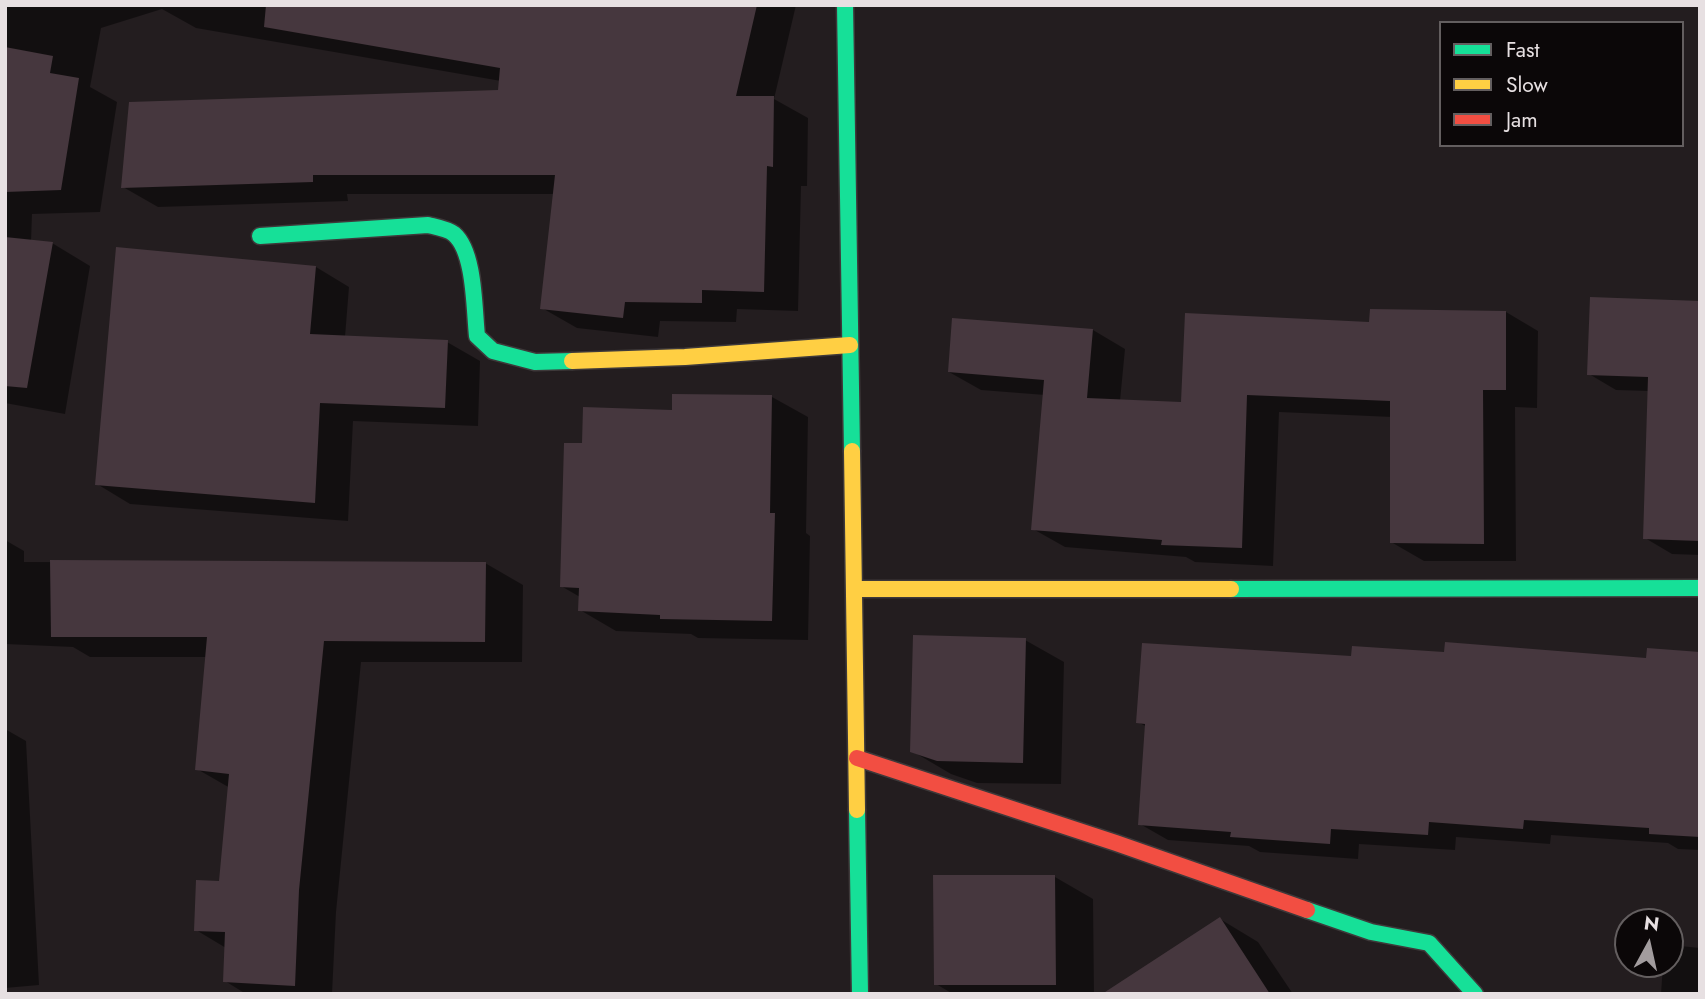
<!DOCTYPE html>
<html>
<head>
<meta charset="utf-8">
<style>
  body { margin:0 }
  #map { position:relative; width:1705px; height:999px; overflow:hidden; background:#231d1f; font-family:Jost,sans-serif }
  canvas { display:block }
  .frame { position:absolute; inset:0; border:7px solid #e7e0e2; pointer-events:none }
  .legend { position:absolute; left:1439px; top:21px; width:245px; height:126px; box-sizing:border-box; background:#0b0708; border:2px solid #635e5f; margin:0; padding:9px 12px; list-style:none; font-size:21px; color:#e7e0e2 }
  .legend li { display:flex; align-items:center; gap:14px; height:35px }
  .legend b { width:35px; border:2px solid #635e5f }
  .north { position:absolute; left:1614px; top:908px; width:70px; height:70px; box-sizing:border-box; background:#0b0708; border:2px solid #635e5f; border-radius:50%; rotate:8deg; font-size:19px; font-weight:700; line-height:28px; text-align:center; color:#e7e0e2 }
  .north::after { content:''; display:block; margin:auto; width:24px; height:32px; background:#a29c9e; clip-path:polygon(50% 0,100% 100%,50% 72%,0 100%) }
</style>
</head>
<body>
<div id="map">
<canvas width="1705" height="999"></canvas>
<div class="frame"></div>
<ul class="legend">
<li><b style="height:9px;background:#16e098"></b>Fast</li>
<li><b style="height:9px;background:#ffcf43"></b>Slow</li>
<li><b style="height:9px;background:#f24e42"></b>Jam</li>
</ul>
<div class="north">N</div>
</div>
<script>
const ctx = document.querySelector('canvas').getContext('2d');
ctx.lineJoin = 'round';
function fillPath(path, color) { ctx.fillStyle = color; ctx.fill(path, 'evenodd'); }
function strokePath(path, color, width, dash) { ctx.strokeStyle = color; ctx.lineWidth = width; ctx.lineCap = dash ? 'butt' : 'round'; ctx.setLineDash(dash || []); ctx.stroke(path); }
const shadow = new Path2D(`
  M 5,5 L 796,5 L 774,99 L 808,118 L 807,186 L 801,186 L 798,311 L 737,309 L 736,322 L 660,321 L 658,337 L 577,328 L 542,308 L 554,194 L 347,194 L 348,201 L 158,207 L 123,187 L 500,92 L 501,81 L 196,28 L 162,9 L 101,28 L 90,87 L 117,102 L 100,212 L 32,214 L 31,242 L 52,243 L 90,266 L 65,414 L 5,403 Z
  M 316,267 L 349,287 L 345,337 L 447,342 L 480,361 L 478,426 L 353,421 L 348,521 L 130,504 L 97,484 Z
  M 1700,303 L 1700,555 L 1672,554 L 1645,538 L 1649,391 L 1616,390 L 1589,374 Z
  M 1506,312 L 1538,331 L 1537,408 L 1515,407 L 1516,561 L 1424,561 L 1391,542 L 1392,417 L 1279,412 L 1273,566 L 1195,562 L 1186,557 L 1065,547 L 1033,529 L 1045,395 L 981,390 L 949,372 L 1093,330 L 1125,349 L 1120,401 L 1182,403 L 1371,324 Z
  M 772,397 L 808,417 L 806,533 L 810,536 L 808,640 L 698,638 L 691,634 L 616,631 L 580,610 L 580,597 L 561,586 L 584,445 L 674,412 Z
  M 5,540 L 24,551 L 24,562 L 485,563 L 523,585 L 522,662 L 361,662 L 336,912 L 332,994 L 246,994 L 225,981 L 226,948 L 196,930 L 220,883 L 230,788 L 197,769 L 207,657 L 90,657 L 73,647 L 5,644 Z
  M 1025,640 L 1064,662 L 1061,784 L 977,783 L 951,774 L 912,751 Z
  M 1700,653 L 1700,850 L 1678,849 L 1668,843 L 1551,835 L 1550,844 L 1456,837 L 1455,850 L 1359,844 L 1358,859 L 1260,852 L 1249,846 L 1168,840 L 1140,824 L 1147,727 L 1138,722 L 1352,658 L 1446,654 L 1648,660 Z
  M 5,729 L 26,741 L 39,985 L 5,988 Z
  M 1055,877 L 1093,899 L 1094,994 L 953,994 L 936,984 Z
  M 1220,919 L 1258,942 L 1293,994 L 1145,994 Z
  M 1670,945 L 1700,948 L 1700,994 L 1661,994 L 1663,964 L 1670,964 Z`);
const building = new Path2D(`
  M 266,5 L 757,5 L 736,96 L 774,96 L 773,167 L 767,166 L 764,292 L 702,290 L 702,303 L 625,302 L 623,318 L 540,309 L 555,175 L 313,175 L 313,182 L 121,188 L 129,102 L 498,90 L 500,68 L 264,27 Z
  M 5,47 L 53,56 L 50,73 L 79,78 L 61,190 L 5,192 Z
  M 5,237 L 53,242 L 27,388 L 5,386 Z
  M 116,247 L 316,266 L 310,334 L 448,340 L 445,408 L 320,403 L 315,503 L 95,485 Z
  M 1590,297 L 1700,301 L 1700,541 L 1643,539 L 1648,377 L 1587,375 Z
  M 1370,309 L 1506,311 L 1506,390 L 1483,390 L 1484,544 L 1390,543 L 1390,401 L 1247,395 L 1242,548 L 1161,545 L 1162,540 L 1031,530 L 1044,380 L 948,372 L 952,318 L 1093,329 L 1087,398 L 1181,402 L 1185,313 L 1369,322 Z
  M 672,394 L 772,395 L 770,513 L 775,513 L 772,621 L 660,619 L 660,615 L 578,611 L 579,588 L 560,587 L 564,443 L 582,443 L 583,407 L 672,410 Z
  M 50,560 L 486,562 L 485,642 L 324,641 L 299,890 L 295,986 L 223,982 L 225,932 L 194,931 L 196,880 L 219,881 L 229,774 L 195,770 L 207,637 L 51,637 Z
  M 913,635 L 1026,638 L 1023,763 L 937,761 L 910,752 Z
  M 1445,642 L 1646,658 L 1647,648 L 1700,652 L 1700,837 L 1649,834 L 1649,828 L 1524,820 L 1523,829 L 1429,822 L 1428,835 L 1331,829 L 1330,844 L 1230,837 L 1231,832 L 1138,825 L 1145,724 L 1136,723 L 1142,643 L 1351,656 L 1352,646 L 1444,652 Z
  M 933,875 L 1055,875 L 1056,985 L 934,985 Z
  M 1220,917 L 1270,994 L 1102,994 Z`);
const fast = new Path2D(`
  M 845,5 L 852,451
  M 260,236 L 428,225 C 436,227 448,229 454,234 C 475,252 474,309 477,336 L 493,351 L 535,362 L 572,361
  M 1231,589 L 1700,588
  M 857,810 L 860,994
  M 1307,910 L 1371,932 L 1429,943 L 1475,994`);
const slow = new Path2D(`
  M 572,361 L 685,357 L 850,345
  M 852,451 L 857,810
  M 854,589 L 1231,589`);
const jam = new Path2D(`
  M 857,758 L 1116,843 L 1307,910`);
fillPath(shadow, '#0007');
fillPath(building, '#46373e');
strokePath(fast, '#3e393a', 19);
strokePath(slow, '#3e393a', 19);
strokePath(jam, '#3e393a', 19);
strokePath(fast, '#16e098', 16);
strokePath(slow, '#ffcf43', 16);
strokePath(jam, '#f24e42', 16);
</script>
</body>
</html>
